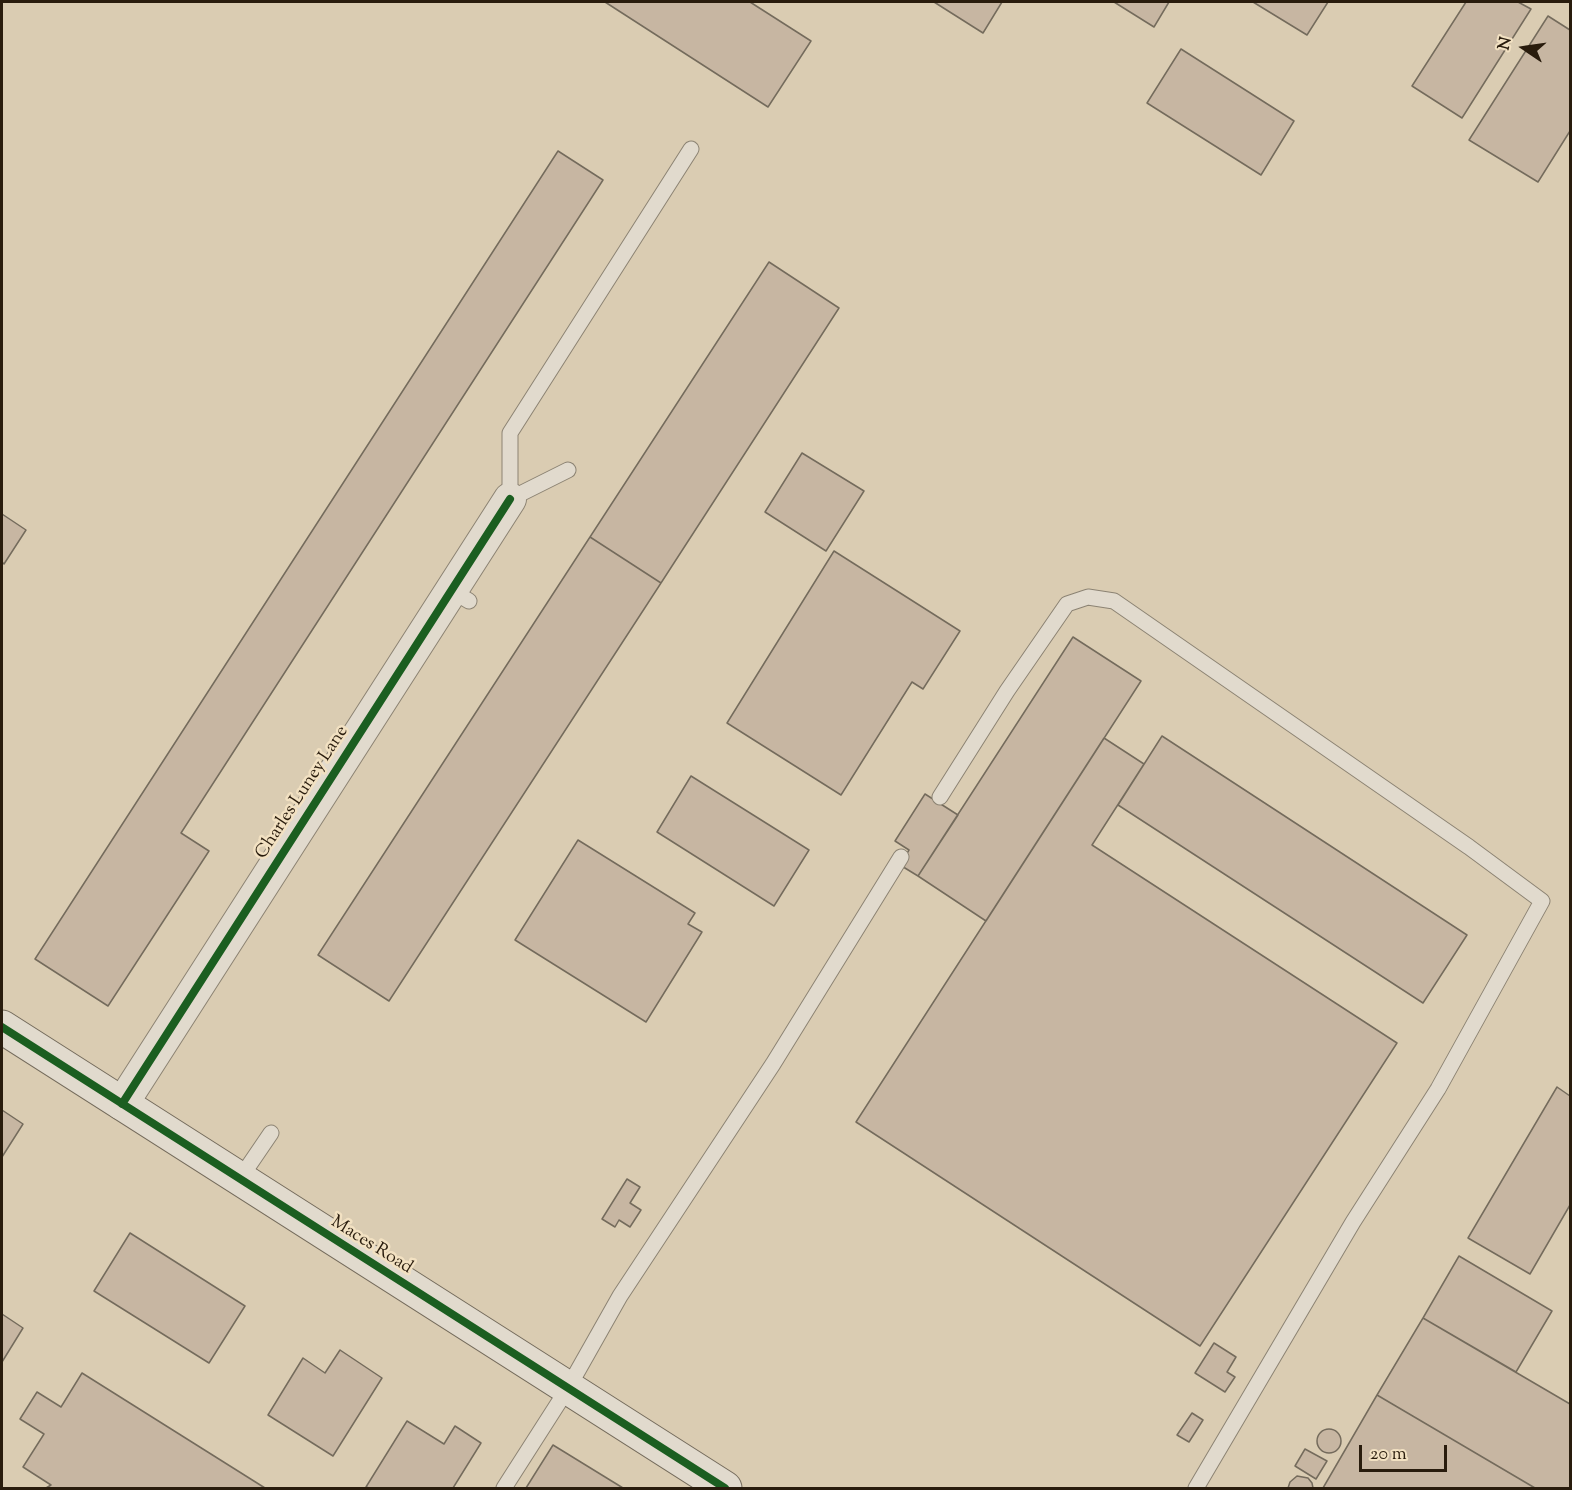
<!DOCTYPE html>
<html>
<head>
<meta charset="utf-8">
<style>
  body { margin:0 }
  #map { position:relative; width:1572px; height:1490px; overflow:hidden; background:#daccb2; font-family:"Sorts Mill Goudy",serif }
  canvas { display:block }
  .frame { position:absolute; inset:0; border:3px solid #291c0d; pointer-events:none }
  .north { position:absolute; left:1494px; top:18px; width:60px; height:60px; -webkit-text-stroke:4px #f2e1c2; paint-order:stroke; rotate:283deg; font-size:16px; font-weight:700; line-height:24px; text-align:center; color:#291c0d }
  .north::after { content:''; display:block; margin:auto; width:21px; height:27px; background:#291c0d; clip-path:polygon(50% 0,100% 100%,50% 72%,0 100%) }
  .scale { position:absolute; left:1359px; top:1445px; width:88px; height:27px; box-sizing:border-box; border:3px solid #291c0d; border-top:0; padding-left:8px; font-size:18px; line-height:21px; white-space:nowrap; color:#291c0d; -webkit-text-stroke:4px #f2e1c2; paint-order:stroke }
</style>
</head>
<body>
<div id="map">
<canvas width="1572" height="1490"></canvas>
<div class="frame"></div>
<div class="north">N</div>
<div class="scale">20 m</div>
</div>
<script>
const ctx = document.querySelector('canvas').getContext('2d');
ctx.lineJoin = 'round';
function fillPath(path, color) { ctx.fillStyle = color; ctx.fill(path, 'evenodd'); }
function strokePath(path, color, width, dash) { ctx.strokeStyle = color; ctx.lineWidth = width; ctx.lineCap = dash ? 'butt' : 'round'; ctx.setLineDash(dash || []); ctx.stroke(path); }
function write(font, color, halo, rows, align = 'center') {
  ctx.font = font + ' "Sorts Mill Goudy",serif'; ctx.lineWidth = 5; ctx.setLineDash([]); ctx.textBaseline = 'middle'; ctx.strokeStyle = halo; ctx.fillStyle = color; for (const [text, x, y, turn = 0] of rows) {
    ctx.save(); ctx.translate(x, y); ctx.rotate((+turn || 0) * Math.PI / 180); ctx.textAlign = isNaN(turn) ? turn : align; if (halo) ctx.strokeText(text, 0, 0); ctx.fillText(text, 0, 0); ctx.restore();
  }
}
const building = new Path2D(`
  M 605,2 L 750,2 L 811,41 L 768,107 Z
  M 934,2 L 1002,2 L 983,33 Z
  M 1114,2 L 1169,2 L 1154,27 Z
  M 1253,2 L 1328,2 L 1307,35 Z
  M 1466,2 L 1518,2 L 1531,9 L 1462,118 L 1412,86 Z
  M 1548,16 L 1570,30 L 1570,131 L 1538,182 L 1469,140 Z
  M 1181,49 L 1294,121 L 1261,175 L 1147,103 Z
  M 558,151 L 603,180 L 181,833 L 209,851 L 108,1006 L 35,959 Z
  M 769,262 L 839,308 L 661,583 L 590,537 Z
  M 802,453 L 864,491 L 826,551 L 765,512 Z
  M 2,514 L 26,530 L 4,564 L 2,562 Z
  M 590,537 L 661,583 L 389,1001 L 318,955 Z
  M 834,551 L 960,631 L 923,689 L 912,682 L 841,795 L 727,723 Z
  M 1073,637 L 1141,681 L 986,921 L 918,876 Z
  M 1162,736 L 1467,935 L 1423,1003 L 1118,805 Z
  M 1104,738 L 1144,764 L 1092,845 L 1397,1043 L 1200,1346 L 856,1122 Z
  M 691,776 L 809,850 L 774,906 L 657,832 Z
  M 925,794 L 958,815 L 918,876 L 900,865 L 909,850 L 895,841 Z
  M 578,840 L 695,913 L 688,924 L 702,932 L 646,1022 L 515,940 Z
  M 1557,1087 L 1570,1096 L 1570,1205 L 1530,1274 L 1468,1238 Z
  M 2,1110 L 23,1124 L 2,1157 Z
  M 627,1179 L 640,1187 L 630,1203 L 641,1210 L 630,1227 L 619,1220 L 615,1227 L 602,1219 Z
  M 130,1233 L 245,1306 L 209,1363 L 94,1291 Z
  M 1459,1256 L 1552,1311 L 1516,1372 L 1423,1318 Z
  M 2,1314 L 23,1328 L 2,1362 Z
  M 1423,1318 L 1570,1404 L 1570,1488 L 1535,1488 L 1377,1395 Z
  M 1214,1343 L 1236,1357 L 1227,1372 L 1235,1377 L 1225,1392 L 1195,1373 Z
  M 340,1350 L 382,1378 L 333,1456 L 268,1415 L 303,1358 L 325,1373 Z
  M 82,1373 L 265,1488 L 46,1488 L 51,1485 L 23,1467 L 44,1434 L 20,1419 L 37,1392 L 61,1407 Z
  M 1377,1395 L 1535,1488 L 1323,1488 Z
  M 1192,1413 L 1203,1420 L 1189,1442 L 1177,1435 Z
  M 407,1421 L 444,1444 L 455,1426 L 481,1443 L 453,1488 L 369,1488 L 366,1487 Z
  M1317 1441a12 12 0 1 1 24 0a12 12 0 1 1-24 0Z
  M 553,1445 L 623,1488 L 526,1488 Z
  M 1305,1449 L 1327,1461 L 1316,1479 L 1295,1466 Z
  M 1297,1476 L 1308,1478 L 1312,1483 L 1313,1488 L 1288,1488 L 1290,1482 Z`);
const lane = new Path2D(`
  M 568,470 L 510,499 L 510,433 L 691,149
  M 451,590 L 469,601
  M 940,797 L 1007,691 L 1067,604 L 1088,597 L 1114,601 L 1469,847 L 1542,901 L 1438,1089 L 1353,1222 L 1196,1488
  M 239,1180 L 271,1133
  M 504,1488 L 568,1388 L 620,1296 L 773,1064 L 901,857`);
const street = new Path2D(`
  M 122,1104 L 510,499`);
const secondary = new Path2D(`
  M 2,1027 L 725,1488`);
const cycleway = new Path2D(`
  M 2,1027 L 725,1488
  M 122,1104 L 510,499`);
const streetNames = [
  ["Charles Luney Lane",303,793,-57],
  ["Maces Road",371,1246,32]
];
fillPath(building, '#c7b6a2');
strokePath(building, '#746b5c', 1.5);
strokePath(lane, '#8c8373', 17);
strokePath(street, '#8c8373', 34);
strokePath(secondary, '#746b5c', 35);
strokePath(lane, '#e1dacd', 15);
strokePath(street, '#e1dacd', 32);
strokePath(secondary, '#e1dacd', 33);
strokePath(cycleway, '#1b5e20', 8);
write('18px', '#291c0d', '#f2e1c2', streetNames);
</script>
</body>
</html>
